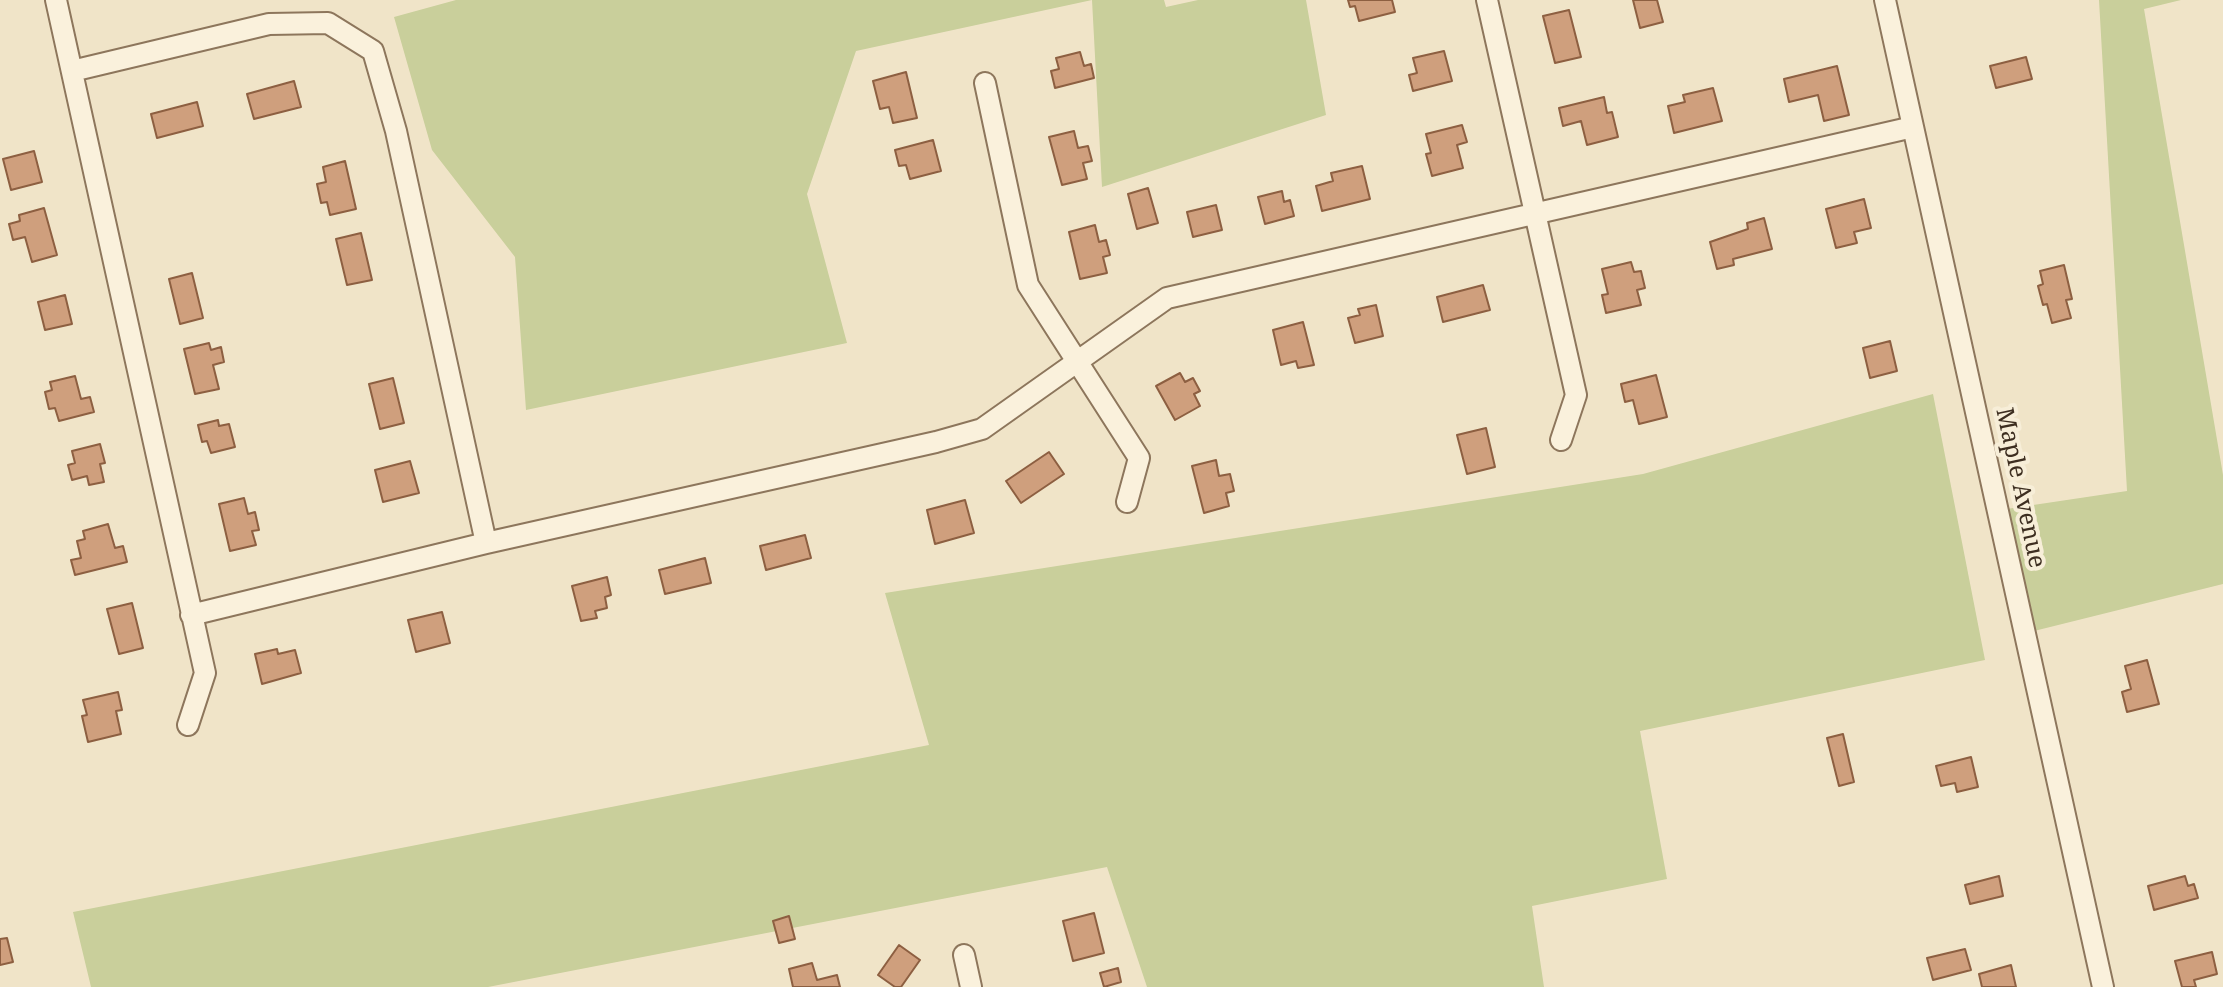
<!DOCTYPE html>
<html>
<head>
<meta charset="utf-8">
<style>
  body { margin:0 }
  canvas { display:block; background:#f0e4c8 }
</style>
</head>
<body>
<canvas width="2223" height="987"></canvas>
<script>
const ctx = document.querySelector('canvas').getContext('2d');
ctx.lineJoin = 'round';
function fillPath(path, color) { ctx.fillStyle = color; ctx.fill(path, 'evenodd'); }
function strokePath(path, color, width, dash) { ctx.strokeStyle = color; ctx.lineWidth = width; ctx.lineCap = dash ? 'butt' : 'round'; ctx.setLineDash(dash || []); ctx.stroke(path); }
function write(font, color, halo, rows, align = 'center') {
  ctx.font = font + ' "Noto Serif",serif'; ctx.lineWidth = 8; ctx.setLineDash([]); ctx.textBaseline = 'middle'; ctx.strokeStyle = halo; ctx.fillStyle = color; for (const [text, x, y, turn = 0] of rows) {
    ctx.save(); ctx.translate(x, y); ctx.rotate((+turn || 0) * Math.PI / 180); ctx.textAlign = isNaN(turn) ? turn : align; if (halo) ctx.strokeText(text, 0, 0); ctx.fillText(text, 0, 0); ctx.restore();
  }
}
const green = new Path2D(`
  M 456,0 L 1164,0 L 1166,7 L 1198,0 L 1306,0 L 1326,115 L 1102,187 L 1092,0 L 856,51 L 807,194 L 847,343 L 526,410 L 515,257 L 432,150 L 394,17 Z
  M 2099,0 L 2181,0 L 2144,9 L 2223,475 L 2223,584 L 2022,634 L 1993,511 L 2127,491 Z
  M 1933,394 L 1985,660 L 1640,731 L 1667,879 L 1532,906 L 1544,987 L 1147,987 L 1107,867 L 488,987 L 91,987 L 73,912 L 929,745 L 885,593 L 1643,474 Z`);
const building = new Path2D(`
  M 1348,0 L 1392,0 L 1395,12 L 1359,21 L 1355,6 L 1350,7 Z
  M 1633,0 L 1657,0 L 1663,22 L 1640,28 Z
  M 1569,10 L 1581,57 L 1555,63 L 1543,16 Z
  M 1444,51 L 1452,81 L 1413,91 L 1409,75 L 1417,73 L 1413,58 Z
  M 1080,52 L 1084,66 L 1091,64 L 1094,78 L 1055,88 L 1051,71 L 1059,69 L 1056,58 Z
  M 2026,57 L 2032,79 L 1996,88 L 1990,66 Z
  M 1837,66 L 1849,115 L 1824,121 L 1818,95 L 1789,102 L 1784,79 Z
  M 906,72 L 917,118 L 893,123 L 889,107 L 880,109 L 873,81 Z
  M 294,81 L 301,107 L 254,119 L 247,94 Z
  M 1713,88 L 1722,121 L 1674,133 L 1668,106 L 1685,102 L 1683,95 Z
  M 1604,97 L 1607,113 L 1612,112 L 1618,137 L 1587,145 L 1581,121 L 1563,126 L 1559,108 Z
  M 197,102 L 203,126 L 157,138 L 151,114 Z
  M 1462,125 L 1467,142 L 1457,145 L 1463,168 L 1432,176 L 1426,154 L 1431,153 L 1426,134 Z
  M 1074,131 L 1078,148 L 1088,146 L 1092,161 L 1083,163 L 1087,179 L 1062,185 L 1049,137 Z
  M 933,140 L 941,171 L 910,179 L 906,165 L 899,166 L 895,150 Z
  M 34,151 L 42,182 L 11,190 L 3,159 Z
  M 345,161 L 356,209 L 330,215 L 327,202 L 321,203 L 317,184 L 326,182 L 323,167 Z
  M 1362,166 L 1370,199 L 1322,211 L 1316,186 L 1333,181 L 1331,173 Z
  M 1148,188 L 1158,223 L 1137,229 L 1128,194 Z
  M 1282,191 L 1284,202 L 1290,200 L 1294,216 L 1265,224 L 1258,197 Z
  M 1864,199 L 1871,228 L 1854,232 L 1857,243 L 1836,248 L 1826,209 Z
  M 1216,205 L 1222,230 L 1193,237 L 1187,212 Z
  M 44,208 L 57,255 L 32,262 L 25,237 L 13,240 L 9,224 L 20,221 L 19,215 Z
  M 1764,218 L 1772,249 L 1733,259 L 1734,265 L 1717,269 L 1710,242 L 1748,229 L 1747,223 Z
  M 1095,225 L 1099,242 L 1106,240 L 1110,255 L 1103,257 L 1107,273 L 1080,279 L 1069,232 Z
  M 361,233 L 372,280 L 347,285 L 336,239 Z
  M 1631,262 L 1634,272 L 1641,271 L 1645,288 L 1637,290 L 1641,305 L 1606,313 L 1602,295 L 1608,294 L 1602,269 Z
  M 2064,265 L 2072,299 L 2066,300 L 2071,318 L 2052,323 L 2047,304 L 2043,305 L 2038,286 L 2043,284 L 2040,271 Z
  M 192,273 L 203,318 L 180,324 L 169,279 Z
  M 1483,285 L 1490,310 L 1443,322 L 1437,297 Z
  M 65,295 L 72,324 L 45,330 L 38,302 Z
  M 1376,305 L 1383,336 L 1355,343 L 1348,318 L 1360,315 L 1358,309 Z
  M 1303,322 L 1314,365 L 1298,368 L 1296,361 L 1281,365 L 1273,330 Z
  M 1890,341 L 1897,371 L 1870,378 L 1863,348 Z
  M 209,343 L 211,350 L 221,347 L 224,362 L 213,365 L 219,389 L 195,394 L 184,349 Z
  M 1180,373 L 1185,382 L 1193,378 L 1200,391 L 1194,394 L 1200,406 L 1175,420 L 1156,386 Z
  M 1656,375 L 1667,417 L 1639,424 L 1633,400 L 1625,402 L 1621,384 Z
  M 75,376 L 81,399 L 90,397 L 94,412 L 59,421 L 55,408 L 49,409 L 45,392 L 52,390 L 50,382 Z
  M 393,378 L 404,423 L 380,429 L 369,384 Z
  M 218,420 L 219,426 L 229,424 L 235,447 L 211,453 L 207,441 L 202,442 L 198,425 Z
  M 1486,428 L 1495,467 L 1467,474 L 1457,435 Z
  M 100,444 L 105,463 L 100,464 L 104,482 L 89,485 L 87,476 L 72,480 L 68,465 L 75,463 L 72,451 Z
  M 1049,452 L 1064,474 L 1021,503 L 1006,481 Z
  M 1216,460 L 1219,476 L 1230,474 L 1234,491 L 1226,493 L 1229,506 L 1204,513 L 1192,466 Z
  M 410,461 L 419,493 L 383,502 L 375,470 Z
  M 244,498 L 248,514 L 255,512 L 259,530 L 252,531 L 256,545 L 230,551 L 219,504 Z
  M 965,500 L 974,533 L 935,544 L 927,510 Z
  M 108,524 L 115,548 L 123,546 L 127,562 L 75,575 L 71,560 L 81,558 L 77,541 L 85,539 L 83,531 Z
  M 805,535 L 811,558 L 766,570 L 760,546 Z
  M 705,558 L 711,583 L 665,594 L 659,570 Z
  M 607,577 L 611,595 L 605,597 L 607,608 L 595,611 L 597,618 L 581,621 L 572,586 Z
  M 132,603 L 143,648 L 119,654 L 107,609 Z
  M 442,612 L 450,643 L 416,652 L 408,620 Z
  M 277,649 L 278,654 L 295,650 L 301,673 L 262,684 L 255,654 Z
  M 2147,660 L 2159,704 L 2127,712 L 2122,692 L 2131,689 L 2125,666 Z
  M 118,692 L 122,710 L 116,711 L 121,734 L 88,742 L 82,716 L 87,715 L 83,700 Z
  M 1843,734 L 1854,782 L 1839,786 L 1827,738 Z
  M 1971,757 L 1978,787 L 1957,792 L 1955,783 L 1941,786 L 1936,766 Z
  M 1999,876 L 2003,896 L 1970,904 L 1965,885 Z
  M 2185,876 L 2188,886 L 2194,884 L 2198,898 L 2154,910 L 2148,886 Z
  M 1094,913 L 1104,953 L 1073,961 L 1063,921 Z
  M 789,916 L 795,939 L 779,943 L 773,921 Z
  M 7,938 L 13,962 L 0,965 L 0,939 Z
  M 899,945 L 920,960 L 901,987 L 895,987 L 878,975 Z
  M 1965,949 L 1971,970 L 1933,980 L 1927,958 Z
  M 2212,952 L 2217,974 L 2194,980 L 2196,987 L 2182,987 L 2175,961 Z
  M 812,963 L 817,980 L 837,975 L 840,987 L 793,987 L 789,969 Z
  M 2011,965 L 2016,987 L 1982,987 L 1979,974 Z
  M 1118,968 L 1121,982 L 1104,987 L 1100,973 Z`);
const street = new Path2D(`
  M 56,0 L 205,673 L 188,725
  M 1487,0 L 1576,395 L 1561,440
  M 1885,0 L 2103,987
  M 72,71 L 269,24 L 328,23 L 373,51 L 396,131 L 486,543
  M 985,83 L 1028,285 L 1139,458 L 1127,502
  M 191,615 L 486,543 L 936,442 L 982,429 L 1167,298 L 1913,127
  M 964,955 L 971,987`);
const streetNames = [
  ["Maple Avenue",2020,488,78]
];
fillPath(green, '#c9cf9b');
fillPath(building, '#cf9f7d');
strokePath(building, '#8d5f41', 2);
strokePath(street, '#8d765c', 24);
strokePath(street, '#faf1dc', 20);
write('24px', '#3d2e20', '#f7eed8', streetNames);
</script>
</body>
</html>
